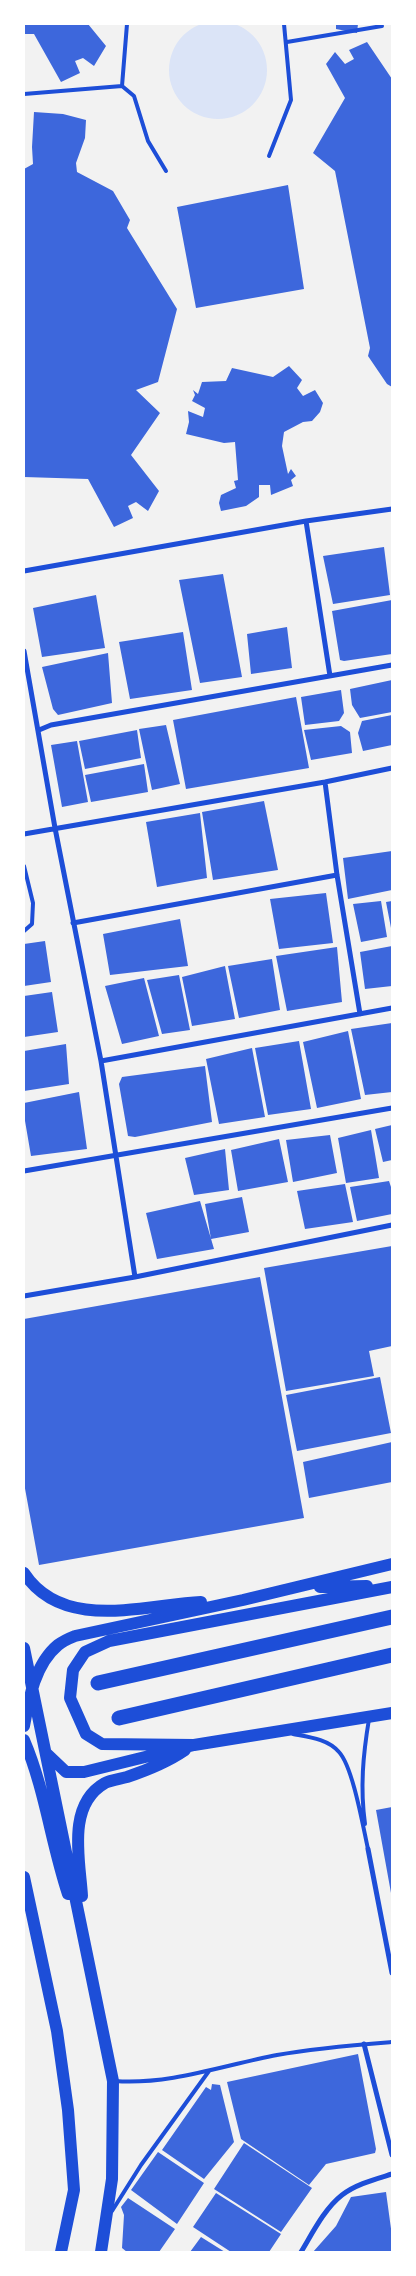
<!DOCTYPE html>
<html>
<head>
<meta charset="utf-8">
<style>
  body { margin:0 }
  #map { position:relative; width:416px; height:2276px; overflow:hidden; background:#f2f2f2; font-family:"PT Serif",serif }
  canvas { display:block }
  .frame { position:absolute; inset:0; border:25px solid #fff; pointer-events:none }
</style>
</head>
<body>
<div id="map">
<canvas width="416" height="2276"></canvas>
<div class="frame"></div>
</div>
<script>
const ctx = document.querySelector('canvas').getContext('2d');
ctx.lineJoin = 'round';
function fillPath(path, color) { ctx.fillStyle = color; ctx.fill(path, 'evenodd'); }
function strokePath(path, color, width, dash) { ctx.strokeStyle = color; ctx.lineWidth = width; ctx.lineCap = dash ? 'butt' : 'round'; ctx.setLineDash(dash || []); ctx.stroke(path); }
const green = new Path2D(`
  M169 70a49 49 0 1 1 98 0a49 49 0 1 1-98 0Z`);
const building = new Path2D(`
  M 24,24 L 88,24 L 106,46 L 94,66 L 83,58 L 75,61 L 80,73 L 61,82 L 34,34 L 24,34 Z
  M 336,24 L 358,24 L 357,33 L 336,29 Z
  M 367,42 L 392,79 L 392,387 L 387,384 L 368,356 L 370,348 L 335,171 L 313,153 L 345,98 L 326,64 L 335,52 L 345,64 L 354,59 L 349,50 Z
  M 34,112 L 63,114 L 86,120 L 85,138 L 76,163 L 77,172 L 113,191 L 130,220 L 127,228 L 177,309 L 158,382 L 136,390 L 160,413 L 131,455 L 159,491 L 148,511 L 136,502 L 128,506 L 133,518 L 114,527 L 88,479 L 24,477 L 24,169 L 33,164 L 32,147 Z
  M 288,185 L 304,289 L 196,308 L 177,207 Z
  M 289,366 L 302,380 L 297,388 L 303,396 L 315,390 L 323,403 L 320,412 L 312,421 L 303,422 L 284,432 L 282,446 L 288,474 L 291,469 L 296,476 L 291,480 L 293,486 L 271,495 L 270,485 L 259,485 L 259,497 L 246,506 L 221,511 L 219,503 L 221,495 L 236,488 L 234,481 L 238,480 L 235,442 L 224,443 L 186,434 L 189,422 L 188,411 L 203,417 L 205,408 L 192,401 L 195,395 L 193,390 L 198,394 L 202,382 L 226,381 L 232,368 L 273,377 Z
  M 384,547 L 390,595 L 333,604 L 323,556 Z
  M 223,574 L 242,677 L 200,683 L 179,580 Z
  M 96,595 L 105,648 L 42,657 L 33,608 Z
  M 392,600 L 392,654 L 344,661 L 340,660 L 332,611 Z
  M 287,627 L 292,668 L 251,674 L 247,634 Z
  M 183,632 L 192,690 L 130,699 L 119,642 Z
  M 108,653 L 112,703 L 58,715 L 53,709 L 42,667 Z
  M 392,680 L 392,712 L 360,718 L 352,705 L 350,689 Z
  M 341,690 L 344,713 L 339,721 L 305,725 L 301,697 Z
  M 296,697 L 309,768 L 186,789 L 173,720 Z
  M 392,715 L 392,745 L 363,751 L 358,733 L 362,721 Z
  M 166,725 L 180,784 L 152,790 L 139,729 Z
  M 341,726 L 350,732 L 352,753 L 311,760 L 304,730 Z
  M 137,730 L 141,758 L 85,769 L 79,741 Z
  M 77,741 L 88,802 L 62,807 L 51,745 Z
  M 144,764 L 148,792 L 91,802 L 85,775 Z
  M 264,801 L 278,870 L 213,880 L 202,812 Z
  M 200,813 L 207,878 L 157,887 L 146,822 Z
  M 392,851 L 392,890 L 348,899 L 343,858 Z
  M 326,893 L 333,943 L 279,949 L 270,899 Z
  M 381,901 L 387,937 L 361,942 L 353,904 Z
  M 392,901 L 392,928 L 391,928 L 386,902 Z
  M 180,919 L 188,966 L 110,975 L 103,934 Z
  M 45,941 L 51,982 L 24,986 L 24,944 Z
  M 392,946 L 392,986 L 365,989 L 360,952 Z
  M 337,947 L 342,1002 L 287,1011 L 276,956 Z
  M 272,959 L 280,1010 L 239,1018 L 228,966 Z
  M 225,966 L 235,1019 L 192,1026 L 182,977 Z
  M 179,975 L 190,1030 L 162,1034 L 147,980 Z
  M 144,978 L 159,1036 L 122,1044 L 105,986 Z
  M 52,992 L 58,1032 L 24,1037 L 24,996 Z
  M 392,1023 L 392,1092 L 365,1095 L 351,1029 Z
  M 348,1031 L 361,1099 L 317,1108 L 303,1042 Z
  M 299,1041 L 311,1109 L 268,1115 L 255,1048 Z
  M 66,1044 L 69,1084 L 24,1091 L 24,1051 Z
  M 252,1048 L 265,1117 L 219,1124 L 206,1059 Z
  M 205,1066 L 212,1122 L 135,1137 L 128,1136 L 119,1084 L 122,1077 Z
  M 79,1092 L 87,1149 L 31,1156 L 24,1115 L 24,1103 Z
  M 392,1125 L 392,1160 L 383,1162 L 375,1129 Z
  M 371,1130 L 379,1178 L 346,1183 L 338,1138 Z
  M 330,1135 L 337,1173 L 293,1182 L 286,1140 Z
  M 279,1139 L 288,1182 L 238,1191 L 231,1150 Z
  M 225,1149 L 229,1190 L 194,1195 L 185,1158 Z
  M 389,1181 L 392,1190 L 392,1214 L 357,1221 L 350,1187 Z
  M 345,1184 L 353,1222 L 305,1229 L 297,1191 Z
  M 242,1197 L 249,1232 L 211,1239 L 205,1204 Z
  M 200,1201 L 214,1249 L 157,1259 L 146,1213 Z
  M 392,1246 L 392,1346 L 369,1351 L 374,1376 L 286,1391 L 264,1268 Z
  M 260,1277 L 304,1518 L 39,1565 L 24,1483 L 24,1319 Z
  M 380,1377 L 391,1433 L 297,1451 L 286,1395 Z
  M 392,1442 L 392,1482 L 309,1498 L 303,1462 Z
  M 392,1807 L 392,1893 L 391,1893 L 376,1810 Z
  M 358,2054 L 376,2149 L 375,2153 L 326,2164 L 309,2185 L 241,2139 L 227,2082 Z
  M 212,2084 L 220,2085 L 234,2142 L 204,2179 L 162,2150 L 206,2087 L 211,2090 Z
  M 244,2143 L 312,2188 L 281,2232 L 214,2189 Z
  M 158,2152 L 204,2183 L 177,2224 L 131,2190 Z
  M 386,2192 L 392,2236 L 392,2252 L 313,2252 L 336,2226 L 351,2197 Z
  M 216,2193 L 281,2234 L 269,2252 L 231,2252 L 193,2227 Z
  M 128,2198 L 175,2229 L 159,2252 L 127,2252 L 122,2248 L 124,2215 L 121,2207 Z
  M 201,2237 L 225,2252 L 190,2252 Z`);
const service = new Path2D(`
  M 127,24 L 122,86 L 134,96 L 148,141 L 166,171
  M 287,42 L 382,26
  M 24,94 L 122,86
  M 269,156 L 291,100 L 284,24
  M 24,866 L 33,903 L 32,924 L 24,931
  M 293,1734 C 309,1737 328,1739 339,1752 C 353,1767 363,1827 368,1849
  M 365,1824 C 360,1788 363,1755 369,1719
  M 115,2081 C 170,2085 224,2065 277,2055 C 315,2048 354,2045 392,2042
  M 112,2211 L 141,2165 L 209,2071`);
const minor = new Path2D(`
  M 306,521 L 330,676
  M 24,571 L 306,521 L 392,509
  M 24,651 L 55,828 L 101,1061 L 135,1277
  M 39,730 L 51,725 L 392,665
  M 325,782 L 337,875 L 360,1014
  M 24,834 L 325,782 L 392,768
  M 73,923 L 337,875
  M 101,1061 L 392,1008
  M 24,1171 L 392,1108
  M 24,1296 L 135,1277 L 392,1225
  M 368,1849 L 392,1973
  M 364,2044 L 392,2155
  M 301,2252 C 312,2234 324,2209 342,2195 C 356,2184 376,2179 392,2174`);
const primary = new Path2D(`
  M 24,1573 C 63,1632 143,1605 201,1602
  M 320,1587 L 367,1586
  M 24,1648 L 113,2081 L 112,2179 L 101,2252
  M 24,1726 C 29,1698 35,1664 58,1645 C 63,1641 70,1638 75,1636 L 243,1600 L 392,1564
  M 24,1740 C 45,1789 51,1843 68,1894
  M 194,1745 L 102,1744 L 86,1734 L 70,1698 L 73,1670 L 85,1652 L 109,1641 L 392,1587
  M 46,1753 L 66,1772 L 84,1772 L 194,1745 L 392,1713
  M 24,1877 L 57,2031 L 68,2110 L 74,2190 L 61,2252
  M 82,1896 C 80,1861 66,1805 105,1783 C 111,1780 120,1779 127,1777 C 148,1770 166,1763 185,1750`);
const motorway = new Path2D(`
  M 98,1683 L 392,1617
  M 119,1718 L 392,1655`);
fillPath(green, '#dbe4f7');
fillPath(building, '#3d67dc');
strokePath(service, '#1d4ed8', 4);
strokePath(minor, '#1d4ed8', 5);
strokePath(primary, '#1d4ed8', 12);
strokePath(motorway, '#1d4ed8', 15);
</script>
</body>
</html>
